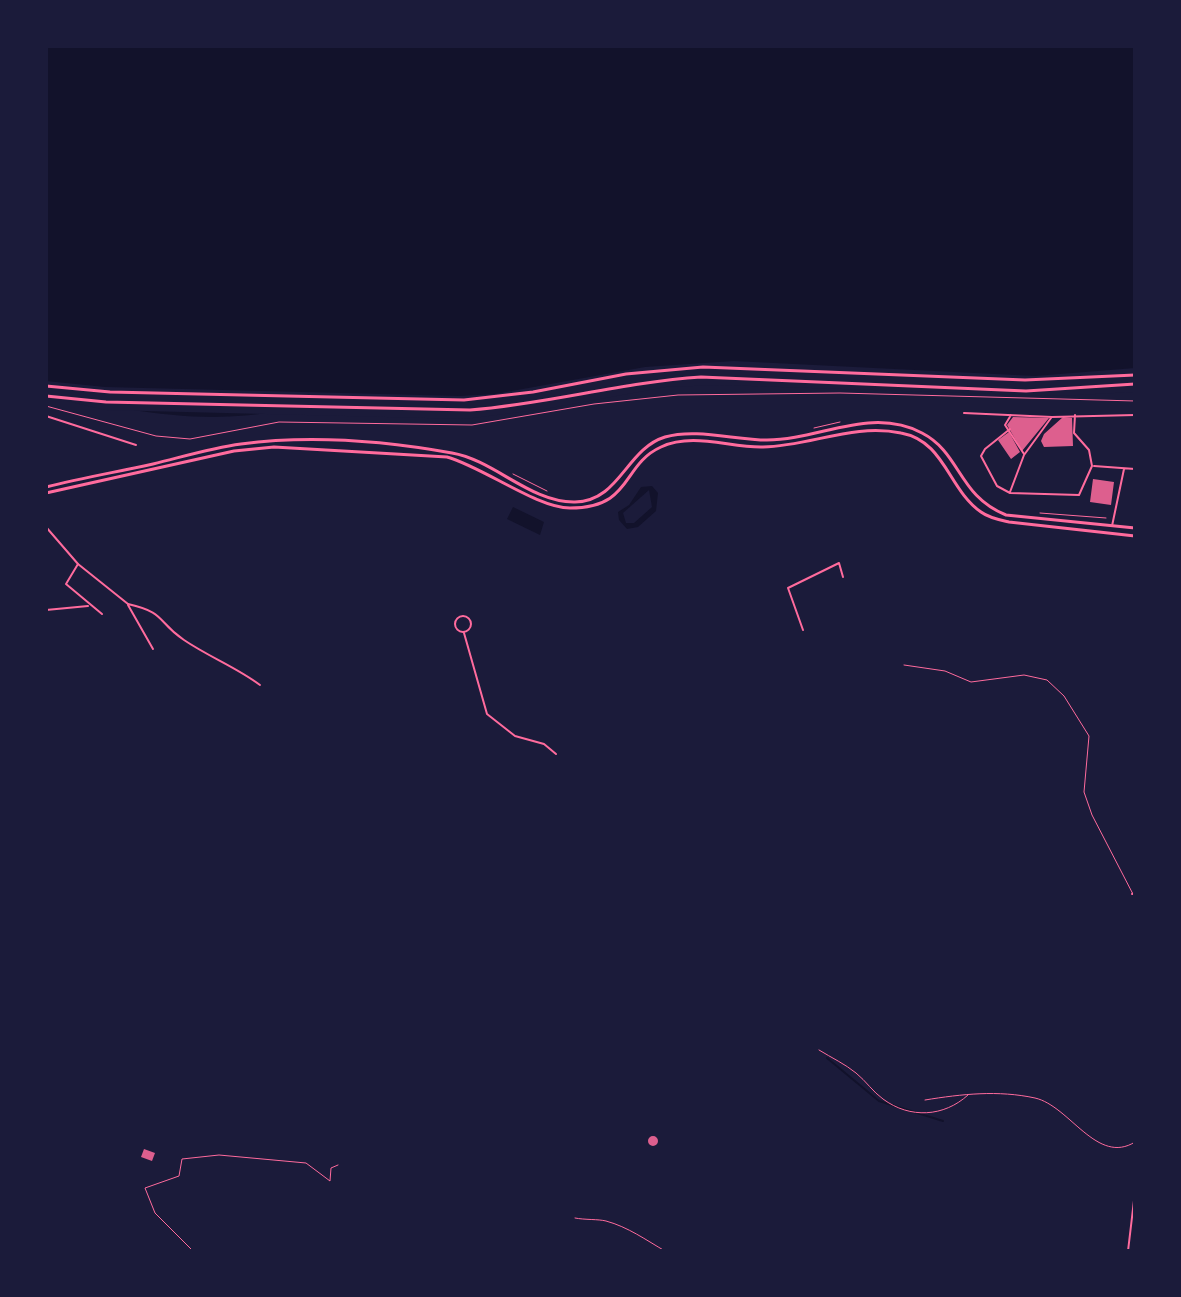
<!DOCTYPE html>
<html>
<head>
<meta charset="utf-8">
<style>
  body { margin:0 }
  #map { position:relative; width:1181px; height:1297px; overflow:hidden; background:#1b1b3a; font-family:"Archivo Narrow",sans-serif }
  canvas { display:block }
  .frame { position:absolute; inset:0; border:48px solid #1b1b3a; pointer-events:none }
</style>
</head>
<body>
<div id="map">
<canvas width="1181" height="1297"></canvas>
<div class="frame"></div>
</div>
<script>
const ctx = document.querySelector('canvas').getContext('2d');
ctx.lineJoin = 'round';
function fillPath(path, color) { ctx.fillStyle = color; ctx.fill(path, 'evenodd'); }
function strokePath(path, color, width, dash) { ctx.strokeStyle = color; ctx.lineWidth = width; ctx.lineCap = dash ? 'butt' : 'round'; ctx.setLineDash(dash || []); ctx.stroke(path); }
const water = new Path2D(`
  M 46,46 L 1135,46 L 1135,390 L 717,383 L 279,411 C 198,426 125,410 46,392 Z
  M 652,486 L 658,493 L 656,511 L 638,527 L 627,529 L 619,520 L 618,512 L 629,505 L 641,487 ZM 649,490 L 652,507 L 634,523 L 626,523 L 623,513 Z
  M 513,507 L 544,522 L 540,535 L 507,519 Z`);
const pier = new Path2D(`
  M 734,361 L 1035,376 L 1135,368 L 1135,392 L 1056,396 L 720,385 L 666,387 L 545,409 L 465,419 L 105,410 L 46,396 L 46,381 L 105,387 L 460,396 L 495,394 L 645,367 Z`);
const stream = new Path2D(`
  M 827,1058 L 879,1101 L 943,1121`);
const building = new Path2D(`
  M 1013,417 L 1049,418 L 1022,451 L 1007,425 Z
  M 1063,417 L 1072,418 L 1073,446 L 1044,447 L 1041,441 L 1044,434 Z
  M 1009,432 L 1020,452 L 1011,459 L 998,440 Z
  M 1093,479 L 1114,482 L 1111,505 L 1090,502 Z
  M648 1141a5 5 0 1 1 10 0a5 5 0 1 1-10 0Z
  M 144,1149 L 155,1153 L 152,1161 L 141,1157 Z`);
const path = new Path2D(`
  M 46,406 L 156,436 L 190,439 L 279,422 L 472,425 L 594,404 L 678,395 L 840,393 L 1135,401
  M 814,428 L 840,422
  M 513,474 L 547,491
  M 1040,513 L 1106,518
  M 575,1218 C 585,1220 598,1219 606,1221 C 628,1227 646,1240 665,1251
  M 193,1251 L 155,1213 L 145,1188 L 179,1176 L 182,1159 L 219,1155 L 306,1163 L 330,1181 L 331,1168 L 338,1165`);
const service = new Path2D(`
  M 904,665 L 945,671 L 971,682 L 1024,675 L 1047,680 L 1064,696 L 1089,736 L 1084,792 L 1092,815 L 1135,898`);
const pedestrian = new Path2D(`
  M 819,1050 C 832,1058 845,1064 856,1073 C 866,1081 873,1092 883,1099 C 910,1119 944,1117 968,1095
  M 925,1100 C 962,1094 998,1090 1035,1098 C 1070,1106 1097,1166 1135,1142`);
const minor = new Path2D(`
  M 964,413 L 1052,417 L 1135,415
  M 1011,415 L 1005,425 L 1024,454
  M 46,416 L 136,445
  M 1010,429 L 985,449 L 981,456 L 997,486 L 1010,493 L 1079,495 L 1092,466 L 1089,450 L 1074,433 L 1075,415
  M 1094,466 L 1135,469
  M 1010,492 L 1024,455 L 1051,418
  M 1112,526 L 1124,469
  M 78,564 L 66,584 L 102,614
  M 128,604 C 167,613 156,621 184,640 C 209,657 236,667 260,685
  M 128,605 L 153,649
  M 46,610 L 88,606
  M455 624a8 8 0 1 1 16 0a8 8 0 1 1-16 0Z
  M 803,630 L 788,588 L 839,563 L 843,577
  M 464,633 L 487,714 L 515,736 L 544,744 L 556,754
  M 1132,894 L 1135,893
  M 1128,1251 L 1135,1192`);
const tertiary = new Path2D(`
  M 46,527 L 78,564 L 128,604`);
const primary = new Path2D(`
  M 46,487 C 81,478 117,472 153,464 C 182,457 211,448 241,444 C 309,435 385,441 452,453 C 494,460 531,503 575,502 C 620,501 626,449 665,437 C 696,428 735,440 767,440 C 819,440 871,406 922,433 C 961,453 958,496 1006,515 L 1135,528
  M 46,493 L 234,451 L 274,447 L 447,457 C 483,467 537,508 570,508 C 633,508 621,465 661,447 C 693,432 730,448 763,447 C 811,446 853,423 901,433 C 945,441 948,489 981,512 C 989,518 1000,520 1009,522 L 1135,536`);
const trunk = new Path2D(`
  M 46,386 L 110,392 L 464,400 L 533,392 L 626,374 L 703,367 L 1025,380 L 1135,375
  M 46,396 L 106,402 L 470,410 C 548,404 623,382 701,377 L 1026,391 L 1135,384`);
fillPath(water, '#12122b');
fillPath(pier, '#1b1b3a');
strokePath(stream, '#12122b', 2);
fillPath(building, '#dd5f8e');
strokePath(path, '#ff6b9d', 1);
strokePath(service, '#ff6b9d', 1);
strokePath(pedestrian, '#ff6b9d', 1);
strokePath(minor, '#ff6b9d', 2);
strokePath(tertiary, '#ff6b9d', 2);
strokePath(primary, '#ff6b9d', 3);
strokePath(trunk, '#ff6b9d', 3);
</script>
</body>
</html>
